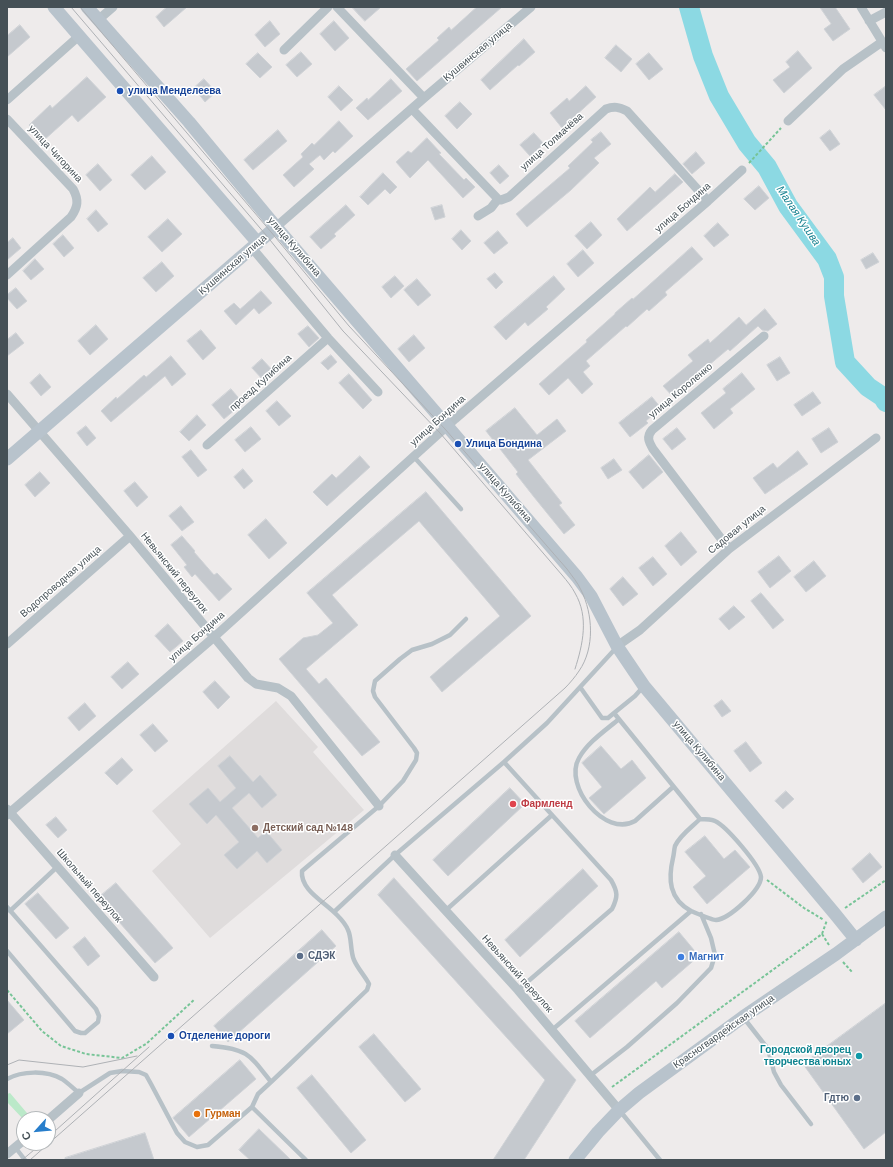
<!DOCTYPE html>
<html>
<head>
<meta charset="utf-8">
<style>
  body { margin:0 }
  #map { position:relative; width:893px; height:1167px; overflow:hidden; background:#eeebeb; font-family:"DM Sans",sans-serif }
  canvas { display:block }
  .frame { position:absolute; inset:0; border:8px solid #455056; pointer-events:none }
  .north { position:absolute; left:16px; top:1111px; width:40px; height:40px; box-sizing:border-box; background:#fff; border:1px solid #b5b9bb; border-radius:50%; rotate:243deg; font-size:11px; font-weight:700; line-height:16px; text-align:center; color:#455056 }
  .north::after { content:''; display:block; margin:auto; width:14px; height:18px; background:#287ecb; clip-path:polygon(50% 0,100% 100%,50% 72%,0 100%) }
</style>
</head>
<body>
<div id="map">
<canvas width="893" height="1167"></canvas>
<div class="frame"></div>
<div class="north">С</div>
</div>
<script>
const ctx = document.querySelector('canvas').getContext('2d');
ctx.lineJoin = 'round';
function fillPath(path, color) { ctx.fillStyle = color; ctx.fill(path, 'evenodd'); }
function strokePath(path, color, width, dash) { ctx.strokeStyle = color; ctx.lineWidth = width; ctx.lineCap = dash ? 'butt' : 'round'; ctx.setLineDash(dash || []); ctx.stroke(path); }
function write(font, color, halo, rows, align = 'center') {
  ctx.font = font + ' "DM Sans",sans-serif'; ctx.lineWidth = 3; ctx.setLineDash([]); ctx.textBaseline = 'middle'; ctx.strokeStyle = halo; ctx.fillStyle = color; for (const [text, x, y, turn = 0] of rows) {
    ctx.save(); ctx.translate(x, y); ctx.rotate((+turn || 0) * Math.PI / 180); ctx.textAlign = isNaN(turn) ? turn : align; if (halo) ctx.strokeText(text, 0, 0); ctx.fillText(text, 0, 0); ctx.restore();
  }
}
const education = new Path2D(`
  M 276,701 L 318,747 L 313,752 L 364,810 L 210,938 L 152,871 L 181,844 L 152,811 Z`);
const green = new Path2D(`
  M 10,1093 L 32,1119 L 24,1119 L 24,1120 L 7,1102 L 7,1094 Z`);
const river = new Path2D(`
  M 689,7 L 703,56 L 719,96 L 747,143 L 767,167 L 788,206 L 827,259 L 834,277 L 834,296 L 845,362 L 868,387 L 883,397 L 886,402`);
const building = new Path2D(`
  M 167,7 L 187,7 L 164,27 L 156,17 Z
  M 352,7 L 381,7 L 365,21 Z
  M 477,7 L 502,7 L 417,81 L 406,69 L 439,40 L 437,38 L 449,27 L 451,30 Z
  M 820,7 L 835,7 L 850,29 L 833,41 L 824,29 L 831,24 Z
  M 270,21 L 280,34 L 265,47 L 255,35 Z
  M 334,21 L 349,38 L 335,51 L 320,34 Z
  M 20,25 L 30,37 L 7,57 L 7,36 Z
  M 524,39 L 535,52 L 519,66 L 518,65 L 490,90 L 481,80 Z
  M 616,45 L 632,59 L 621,72 L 605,58 Z
  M 798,51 L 812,68 L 784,93 L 773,80 L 790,67 L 786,62 Z
  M 301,52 L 312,64 L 297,77 L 286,65 Z
  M 258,53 L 272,67 L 260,78 L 246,64 Z
  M 649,53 L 663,69 L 649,80 L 636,64 Z
  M 87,77 L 106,97 L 78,122 L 72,115 L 43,141 L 29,125 L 50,105 L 52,108 Z
  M 204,79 L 216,92 L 205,102 L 194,88 Z
  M 391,79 L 402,91 L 368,120 L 356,108 L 367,98 L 368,100 Z
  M 339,86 L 353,100 L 341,111 L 328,97 Z
  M 586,86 L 596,97 L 562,128 L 550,113 L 567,98 L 569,101 Z
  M 886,86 L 886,110 L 874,95 Z
  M 460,102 L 472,114 L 457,129 L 445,116 Z
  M 339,121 L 353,136 L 335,153 L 333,151 L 324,160 L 320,155 L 309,164 L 314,169 L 294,187 L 283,175 L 303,157 L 301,154 L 312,143 L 314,145 Z
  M 278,130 L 287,141 L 253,170 L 244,160 Z
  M 830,130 L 840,144 L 830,151 L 820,138 Z
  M 601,132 L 611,144 L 594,158 L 599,163 L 571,190 L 527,227 L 516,214 L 570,168 L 568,166 L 593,142 L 591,140 Z
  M 534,133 L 544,144 L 530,156 L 520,145 Z
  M 427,138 L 441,153 L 439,154 L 464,180 L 466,178 L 475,187 L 463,198 L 428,160 L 410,178 L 396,162 L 408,151 L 411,153 Z
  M 696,152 L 705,163 L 692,174 L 683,164 Z
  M 152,156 L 166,172 L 145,190 L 131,175 Z
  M 98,164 L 112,180 L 100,191 L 86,175 Z
  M 499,165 L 509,176 L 500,184 L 490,173 Z
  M 383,173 L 397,187 L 390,194 L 385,189 L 368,205 L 360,197 Z
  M 675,174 L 683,182 L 627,231 L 617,219 L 650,187 L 655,192 Z
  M 759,186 L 769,198 L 755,210 L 744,199 Z
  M 346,205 L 355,215 L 334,234 L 336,236 L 321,249 L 310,237 Z
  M 442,205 L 445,217 L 435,220 L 431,208 Z
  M 96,210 L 108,224 L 98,232 L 87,219 Z
  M 168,219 L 182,234 L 162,252 L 148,237 Z
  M 591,222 L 602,235 L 587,249 L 575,236 Z
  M 718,223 L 729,235 L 714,247 L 704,236 Z
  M 461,230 L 471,241 L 462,250 L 452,239 Z
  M 498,231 L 508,243 L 494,254 L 484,243 Z
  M 63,235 L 74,248 L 64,257 L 53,244 Z
  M 13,238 L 21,248 L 7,260 L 7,243 Z
  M 692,247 L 703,259 L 665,292 L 667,295 L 649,311 L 647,309 L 627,327 L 626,326 L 586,361 L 590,366 L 583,372 L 593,384 L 582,394 L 568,378 L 549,395 L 539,384 L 587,342 L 586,340 L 615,314 L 615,313 L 632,298 L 633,299 Z
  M 583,250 L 594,263 L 578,277 L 567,264 Z
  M 873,253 L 879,262 L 866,269 L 861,260 Z
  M 35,259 L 44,269 L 31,280 L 23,271 Z
  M 162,262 L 174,276 L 156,292 L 143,278 Z
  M 495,273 L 503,282 L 496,289 L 487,279 Z
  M 395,276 L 404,286 L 391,298 L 382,287 Z
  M 554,276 L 565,289 L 546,307 L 548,309 L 528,326 L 525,322 L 506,340 L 494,327 Z
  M 417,279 L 431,295 L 418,306 L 404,290 Z
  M 16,288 L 27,301 L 17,309 L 7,298 L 7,295 Z
  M 261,291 L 272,303 L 259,314 L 254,308 L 236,325 L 224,311 L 234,303 L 240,309 Z
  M 765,309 L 777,324 L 768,331 L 762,330 L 758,326 L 730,351 L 728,349 L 689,382 L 692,385 L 675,399 L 663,386 L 693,361 L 688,355 L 708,339 L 710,343 L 739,317 L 746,325 Z
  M 96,325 L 108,339 L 90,355 L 78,341 Z
  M 308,326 L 319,338 L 309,347 L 298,334 Z
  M 201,330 L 216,348 L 203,360 L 187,341 Z
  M 16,333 L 24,343 L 7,356 L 7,340 Z
  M 414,335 L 425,348 L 409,362 L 398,349 Z
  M 331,355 L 337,362 L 328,370 L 321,363 Z
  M 171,356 L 186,374 L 172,386 L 165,376 L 111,422 L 101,411 L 116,397 L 117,399 L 144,375 L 146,377 Z
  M 780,357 L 790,373 L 777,381 L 767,365 Z
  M 262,359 L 274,372 L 264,381 L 252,368 Z
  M 742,373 L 755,389 L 730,409 L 733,413 L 714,429 L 701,413 L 726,393 L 723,389 Z
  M 40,374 L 51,387 L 41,396 L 30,383 Z
  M 349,374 L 372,400 L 363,409 L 339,383 Z
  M 231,389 L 243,403 L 224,419 L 212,405 Z
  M 813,392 L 821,403 L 802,416 L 794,405 Z
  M 652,397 L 661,408 L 646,421 L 648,423 L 630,437 L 619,423 Z
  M 277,401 L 291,416 L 279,426 L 266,411 Z
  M 515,408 L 537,435 L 557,419 L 566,431 L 528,460 L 562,503 L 559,505 L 575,525 L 564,534 L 534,497 L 516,474 L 518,472 L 486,431 Z
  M 197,415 L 206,425 L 189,441 L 180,432 Z
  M 86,426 L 96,438 L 87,446 L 77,433 Z
  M 251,427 L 261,439 L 245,452 L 235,440 Z
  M 677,428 L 686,439 L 672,450 L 663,439 Z
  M 829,428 L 838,442 L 821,453 L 812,439 Z
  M 191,450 L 207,470 L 198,477 L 182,457 Z
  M 798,451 L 808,464 L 765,494 L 753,478 L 773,463 L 777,468 Z
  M 649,455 L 663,472 L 643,489 L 629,472 Z
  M 360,456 L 370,467 L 327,506 L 313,492 L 332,474 L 336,478 Z
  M 614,459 L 622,470 L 608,479 L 601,468 Z
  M 243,469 L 253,481 L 244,489 L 234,477 Z
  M 40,472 L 50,483 L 35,497 L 25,485 Z
  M 135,482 L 148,497 L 137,507 L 124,491 Z
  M 426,492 L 531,616 L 442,692 L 430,677 L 500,616 L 419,521 L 332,595 L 358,625 L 306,669 L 319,684 L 326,678 L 380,742 L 362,756 L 279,659 L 303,638 L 318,635 L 333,623 L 307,593 Z
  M 181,506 L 194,522 L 182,531 L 169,516 Z
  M 266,519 L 287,543 L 269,559 L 248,535 Z
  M 681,532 L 697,552 L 681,566 L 665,546 Z
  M 182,536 L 195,551 L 194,552 L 214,575 L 217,573 L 232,589 L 219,601 L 195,574 L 192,577 L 184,567 L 187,565 L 171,545 Z
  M 779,556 L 791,571 L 770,588 L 758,572 Z
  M 653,557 L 667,574 L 653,586 L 639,568 Z
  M 814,561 L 826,576 L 806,592 L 794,577 Z
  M 623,577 L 638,594 L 623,606 L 610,589 Z
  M 761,593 L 784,620 L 773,629 L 751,601 Z
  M 734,606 L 745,617 L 729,630 L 719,619 Z
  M 168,624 L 183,641 L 170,652 L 155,636 Z
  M 128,662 L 139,674 L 122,689 L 111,677 Z
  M 215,681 L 230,697 L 218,709 L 203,692 Z
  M 722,700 L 731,711 L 722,717 L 714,706 Z
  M 85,703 L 96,716 L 79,731 L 68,718 Z
  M 153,724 L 168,741 L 155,752 L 140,735 Z
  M 746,742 L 762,763 L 750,772 L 734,751 Z
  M 601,746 L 621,769 L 632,760 L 646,778 L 604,814 L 589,798 L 602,787 L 582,763 Z
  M 230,756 L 253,782 L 260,775 L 277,795 L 262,808 L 249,793 L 232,808 L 258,838 L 266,831 L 282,850 L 267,863 L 257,851 L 237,869 L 224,855 L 239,842 L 216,815 L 207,824 L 189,804 L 208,788 L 220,802 L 236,788 L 218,766 Z
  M 122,758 L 133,770 L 117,785 L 105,773 Z
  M 510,788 L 525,804 L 448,876 L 433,860 Z
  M 786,791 L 794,799 L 783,809 L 775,801 Z
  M 56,817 L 67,830 L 58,838 L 46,825 Z
  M 705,836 L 724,859 L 735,850 L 750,867 L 707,904 L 693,887 L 706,876 L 685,852 Z
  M 870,853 L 882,867 L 863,883 L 852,869 Z
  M 583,869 L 598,886 L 520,957 L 505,940 Z
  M 394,878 L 576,1080 L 524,1160 L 493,1160 L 545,1080 L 378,895 Z
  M 116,883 L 173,948 L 155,963 L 98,898 Z
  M 38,893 L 69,928 L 56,939 L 25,904 Z
  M 322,930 L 336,946 L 228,1042 L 214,1026 Z
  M 679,932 L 699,956 L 662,988 L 656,981 L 590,1038 L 575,1021 Z
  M 85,937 L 100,956 L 88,966 L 73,947 Z
  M 7,1000 L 24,1020 L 7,1034 Z
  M 886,1003 L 886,1132 L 864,1149 L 803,1064 Z
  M 374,1034 L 421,1089 L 405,1102 L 359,1047 Z
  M 240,1060 L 256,1079 L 189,1137 L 173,1118 Z
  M 312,1075 L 366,1140 L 351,1153 L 297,1088 Z
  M 259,1129 L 291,1160 L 250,1160 L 239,1150 Z
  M 145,1133 L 154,1160 L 65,1160 L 65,1158 Z`);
const path = new Path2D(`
  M 749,163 L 781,128
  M 767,880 L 804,908 L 824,920
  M 845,908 L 886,880
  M 822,934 L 829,945
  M 843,962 L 852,972
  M 7,990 L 42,1031 L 61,1046 L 86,1054 L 122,1058 L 146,1044 L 195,999
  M 612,1087 L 822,934 L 827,920`);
const lane = new Path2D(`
  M 414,457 L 461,509
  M 580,687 L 602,718 L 608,718 L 614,713 L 700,819 C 692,827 680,835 675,846 C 674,850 674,854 673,858 C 668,879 669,899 691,911 C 696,913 712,920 716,920 C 729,919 761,890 761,877 C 760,865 726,826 715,821 C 711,819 705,819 700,819
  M 614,713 L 635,696 L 643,687
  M 619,719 C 606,730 588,742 579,758 C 563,786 605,838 635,821 L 673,787
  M 504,762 L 611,880 C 618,892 618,897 612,909 L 518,990
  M 7,907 L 96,1009 L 99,1016 L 98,1022 L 85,1033 L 81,1033 L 75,1031 L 7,951
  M 10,911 L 57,867
  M 445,911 L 552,815
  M 334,912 L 395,855 L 504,762 L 547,723 L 616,648
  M 743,1017 L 768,1049 L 774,1072 L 781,1085 L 811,1124
  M 552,1030 L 691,911
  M 212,1046 C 248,1049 250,1055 271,1082
  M 591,1075 L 627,1047 L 677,1003 L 711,968 L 715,955 L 711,938 L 701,914
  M 7,1079 C 22,1071 46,1070 62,1079 C 68,1083 74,1089 79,1093 L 110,1073 L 122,1071 L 139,1072 L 146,1075 L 151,1084 L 177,1133 L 185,1142 L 197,1147 L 208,1145 L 252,1107 L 306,1160
  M 252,1107 L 258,1094 L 271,1082 L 289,1065 L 367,990 L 369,984 C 365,976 358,969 354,960 C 350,951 352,938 348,930 C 346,925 341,919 337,915 C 325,902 300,890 302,871 L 379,806 L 403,781 L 416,760 L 417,753 L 414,748 L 375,697 L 373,691 L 375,681 L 400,659 L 412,650 L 432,644 L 450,635 L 466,619
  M 620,1111 L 660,1160
  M 15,1147 L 25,1160`);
const street = new Path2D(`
  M 337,7 L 424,98
  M 861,7 L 886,48
  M 98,20 L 113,7
  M 869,21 L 886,12
  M 284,50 L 328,7
  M 7,100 L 79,36
  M 412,109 L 498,199 L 501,200 L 509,197 L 606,109 C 614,106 619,107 627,111 L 708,201
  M 7,119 L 73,189 C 79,200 78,207 71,217 L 7,275
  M 788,121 L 843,69 L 882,42
  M 478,216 L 491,208 L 498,199
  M 276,227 L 424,98 L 531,7
  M 252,248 L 328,338 L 378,392
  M 7,394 L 130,536 L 248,678 L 256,684 L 278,688 L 291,696 L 379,806
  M 207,445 L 328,338
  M 729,549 L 653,449 C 649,442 646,437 652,430 L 764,336
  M 7,644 L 130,536
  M 617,646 L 640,630 L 729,549 L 876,438
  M 7,809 L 154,977
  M 7,815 L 213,638 L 455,419 L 708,201 L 742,170
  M 395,855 L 518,990 L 619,1110
  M 48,1120 L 79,1093
  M 7,1154 L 24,1140`);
const secondary = new Path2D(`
  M 54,7 L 258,243
  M 87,7 L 189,122 L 276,227 L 577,577 L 591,596 L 617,646 L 644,686 L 835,914 L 856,940
  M 7,459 L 276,227
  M 575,1160 L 598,1132 L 619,1110 L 639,1093 L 743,1017 L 836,954 L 886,917`);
const tram = new Path2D(`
  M 71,7 L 266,235 L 343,331 L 440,433 L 562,575 C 567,581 572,587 575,593 C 589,617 583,644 575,669
  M 7,1065 L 19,1060 L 83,1067 L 137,1056
  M 55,1131 L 149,1047
  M 22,1160 L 34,1150
  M 30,1160 L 565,688 C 570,683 575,677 579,671 C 595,648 593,614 581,590 C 578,583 572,576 567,569 L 445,429 L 349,326 L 271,232 L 80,7`);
const markers = [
  [120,91,4,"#1a4fb4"],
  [458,444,4,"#1a4fb4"],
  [513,804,4,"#e0444e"],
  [255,828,4,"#8d6e63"],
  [300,956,4,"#5c6f8a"],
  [681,957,4,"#3f7fe0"],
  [171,1036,4,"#1a4fb4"],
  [859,1056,4,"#0f9aa8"],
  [857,1098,4,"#5c6f8a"],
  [197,1114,4,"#e8710a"]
];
const streetNames = [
  ["Кушвинская улица",478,52,-40],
  ["улица Толмачёва",552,142,-42],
  ["улица Чигорина",55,154,47],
  ["улица Бондина",683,208,-41],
  ["улица Кулибина",294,247,49],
  ["Кушвинская улица",233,265,-41],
  ["проезд Кулибина",261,383,-42],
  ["улица Короленко",681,391,-40],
  ["улица Бондина",438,421,-42],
  ["улица Кулибина",505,493,49],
  ["Садовая улица",737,530,-39],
  ["Невьянский переулок",174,573,51],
  ["Водопроводная улица",61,582,-41],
  ["улица Бондина",197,637,-41],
  ["улица Кулибина",699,751,50],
  ["Школьный переулок",89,886,49],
  ["Невьянский переулок",517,974,48],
  ["Красногвардейская улица",724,1032,-35]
];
const transitNames = [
  ["улица Менделеева",128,91],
  ["Улица Бондина",466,444],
  ["Отделение дороги",179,1036]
];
const healthNames = [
  ["Фармленд",521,804]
];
const educationNames = [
  ["Детский сад №148",263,828]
];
const serviceNames = [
  ["СДЭК",308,956],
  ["Гдтю",849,1098,"right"]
];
const shopNames = [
  ["Магнит",689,957]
];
const cultureNames = [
  ["Городской дворец",851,1050],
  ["творчества юных",851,1062]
];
const foodNames = [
  ["Гурман",205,1114]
];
const waterNames = [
  ["Малая Кушва",798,216,56]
];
fillPath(education, '#dfdcdc');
fillPath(green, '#bbe9c9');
strokePath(river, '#8cd9e3', 20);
fillPath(building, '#c5c9ce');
strokePath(building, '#cfd2d6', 1);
strokePath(path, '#77c497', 2, [3, 2]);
strokePath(lane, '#b7c1c7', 4.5);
strokePath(street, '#b7c1c7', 9);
strokePath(secondary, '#b8c3cc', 13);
strokePath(tram, '#aeb1b5', 1);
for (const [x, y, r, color] of markers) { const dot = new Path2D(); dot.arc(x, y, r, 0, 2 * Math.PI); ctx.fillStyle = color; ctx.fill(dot); strokePath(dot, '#fff', 1.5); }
write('10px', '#455056', '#fff', streetNames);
write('bold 10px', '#164399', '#fff', transitNames, 'left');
write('bold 10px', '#be3a42', '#fff', healthNames, 'left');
write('bold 10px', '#785e54', '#fff', educationNames, 'left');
write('bold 10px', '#4e5e75', '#fff', serviceNames, 'left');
write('bold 10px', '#366cbe', '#fff', shopNames, 'left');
write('bold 10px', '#0d838f', '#fff', cultureNames, 'right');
write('bold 10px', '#c56008', '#fff', foodNames, 'left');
write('italic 11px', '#188290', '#fff', waterNames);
</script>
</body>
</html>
